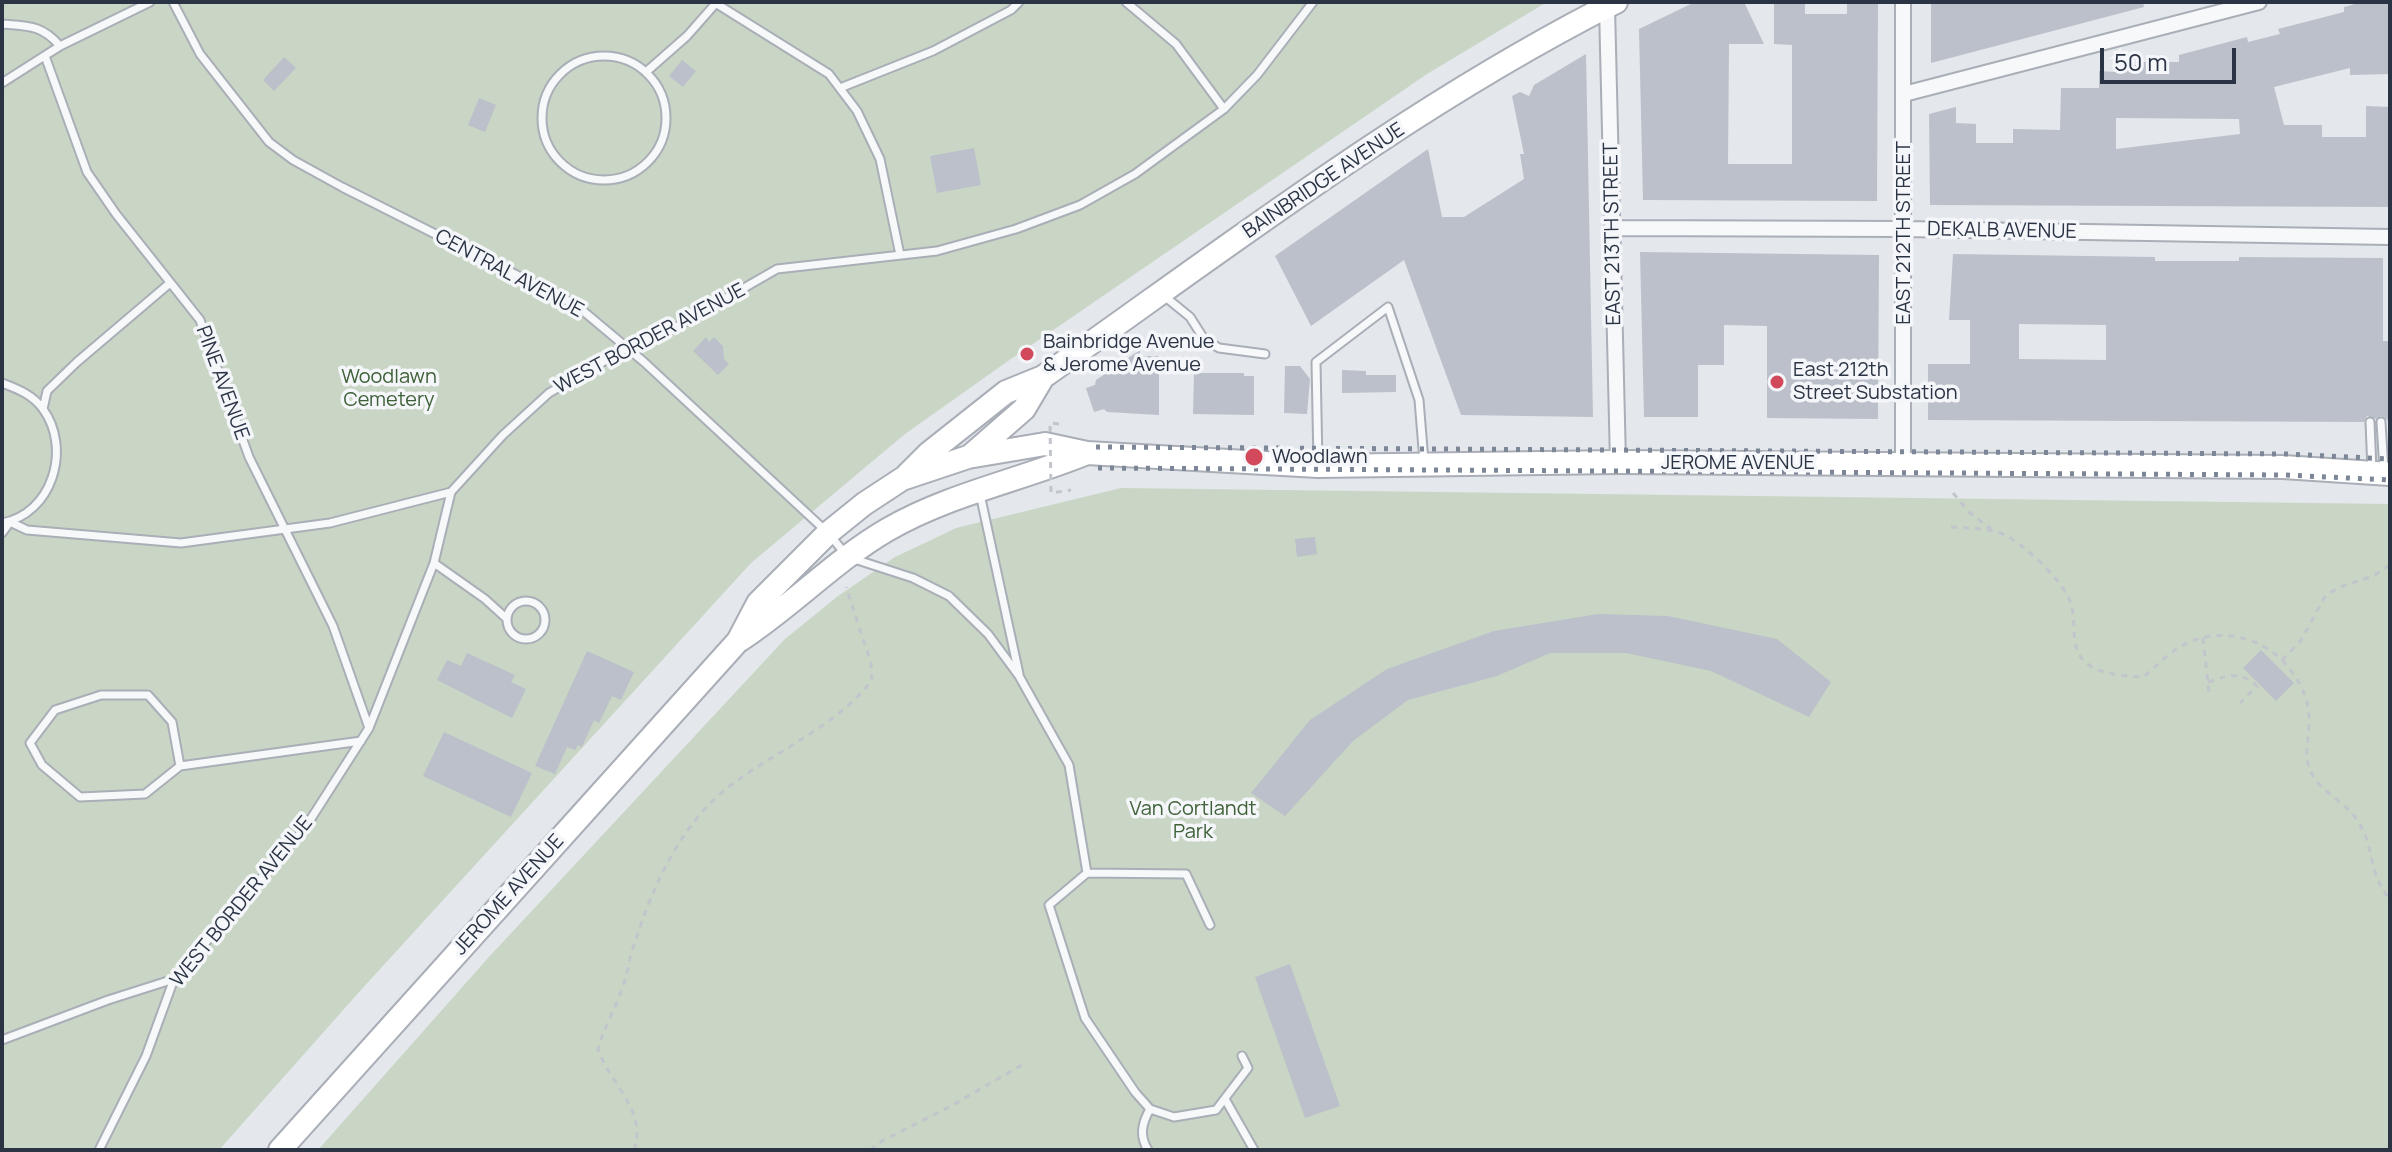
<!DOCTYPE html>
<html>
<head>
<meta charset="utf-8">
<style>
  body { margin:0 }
  #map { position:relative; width:2392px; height:1152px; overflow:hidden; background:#e4e7ec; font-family:Manrope,sans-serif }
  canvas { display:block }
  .frame { position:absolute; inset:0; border:4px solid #2b3445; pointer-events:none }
  .scale { position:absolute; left:2100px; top:48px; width:136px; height:36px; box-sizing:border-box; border:4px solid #2b3445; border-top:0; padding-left:10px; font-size:24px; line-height:28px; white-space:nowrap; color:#2b3445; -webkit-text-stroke:6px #f4f6f9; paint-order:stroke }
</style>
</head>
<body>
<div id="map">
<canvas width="2392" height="1152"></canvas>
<div class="frame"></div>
<div class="scale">50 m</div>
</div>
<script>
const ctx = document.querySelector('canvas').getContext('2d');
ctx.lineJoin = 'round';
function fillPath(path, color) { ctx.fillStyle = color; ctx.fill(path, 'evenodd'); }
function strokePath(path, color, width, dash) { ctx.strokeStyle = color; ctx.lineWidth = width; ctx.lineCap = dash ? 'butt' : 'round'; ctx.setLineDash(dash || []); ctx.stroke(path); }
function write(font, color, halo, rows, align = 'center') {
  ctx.font = font + ' Manrope,sans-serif'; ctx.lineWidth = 7; ctx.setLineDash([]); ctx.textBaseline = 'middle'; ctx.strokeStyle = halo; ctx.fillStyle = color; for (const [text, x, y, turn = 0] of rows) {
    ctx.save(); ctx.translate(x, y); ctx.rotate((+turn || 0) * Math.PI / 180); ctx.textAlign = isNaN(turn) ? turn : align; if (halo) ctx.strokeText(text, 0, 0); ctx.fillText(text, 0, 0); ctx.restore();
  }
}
const green = new Path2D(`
  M 2,2 L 1547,2 L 1427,74 L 1008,361 L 905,434 L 751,563 L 360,991 L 219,1150 L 2,1150 Z
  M 1121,488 L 2390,504 L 2390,1150 L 318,1150 L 488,958 L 785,639 L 838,596 L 895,557 L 929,541 L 956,528 Z`);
const building = new Path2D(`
  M 1695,2 L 1744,2 L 1764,44 L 1729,44 L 1728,164 L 1792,164 L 1792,45 L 1774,44 L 1774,2 L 1805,2 L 1805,14 L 1847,14 L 1847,2 L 1878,2 L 1877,201 L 1643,200 L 1639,29 Z
  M 1931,2 L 2143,2 L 2144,7 L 1931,63 Z
  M 2362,2 L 2390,2 L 2390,74 L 2350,75 L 2350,68 L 2274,87 L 2284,125 L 2322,125 L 2322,137 L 2366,137 L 2366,106 L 2390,107 L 2390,207 L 1930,205 L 1929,114 L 1956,107 L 1956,123 L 1976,124 L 1976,143 L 2013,143 L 2013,129 L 2060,130 L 2061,88 L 2099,88 L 2099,71 L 2116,72 L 2116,69 L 2123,69 L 2123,65 L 2142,65 L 2142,62 L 2179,62 L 2179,55 L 2247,37 L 2248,42 L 2280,34 L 2278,29 L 2344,12 L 2344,7 ZM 2116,118 L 2239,119 L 2240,134 L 2116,149 Z
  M 1586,54 L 1593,417 L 1461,415 L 1404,260 L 1311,326 L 1275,256 L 1428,149 L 1442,217 L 1464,217 L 1524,179 L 1520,154 L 1524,154 L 1512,96 L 1520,92 L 1529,96 L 1534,85 Z
  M 284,57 L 296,68 L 274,91 L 263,80 Z
  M 682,60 L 696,71 L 683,87 L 669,76 Z
  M 479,98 L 496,105 L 485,132 L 468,125 Z
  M 974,148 L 981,185 L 937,193 L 930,156 Z
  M 1640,252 L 1879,255 L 1878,419 L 1767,418 L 1767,326 L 1724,325 L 1724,365 L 1698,365 L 1698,417 L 1644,417 Z
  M 1953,254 L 2155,257 L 2155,261 L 2239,261 L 2239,257 L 2383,258 L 2383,341 L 2390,341 L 2390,422 L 2381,416 L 2376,419 L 2367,416 L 2364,422 L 1928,420 L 1928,364 L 1970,364 L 1970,320 L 1949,320 ZM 2019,324 L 2106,325 L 2106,360 L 2019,359 Z
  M 706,337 L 709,342 L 714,337 L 723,346 L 724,359 L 729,364 L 718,375 L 693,351 Z
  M 1140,350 L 1140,356 L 1159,356 L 1159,415 L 1107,412 L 1104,409 L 1094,412 L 1086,388 L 1095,385 L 1096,380 Z
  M 1285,366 L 1300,366 L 1310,379 L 1307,414 L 1284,413 Z
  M 1342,370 L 1366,371 L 1366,375 L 1396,375 L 1396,392 L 1342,393 Z
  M 1194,373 L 1244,373 L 1244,376 L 1254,376 L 1254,415 L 1193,414 Z
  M 1315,537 L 1317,554 L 1297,557 L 1295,539 Z
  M 1598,614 L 1668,616 L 1777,639 L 1831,682 L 1809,717 L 1711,671 L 1626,653 L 1550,653 L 1497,676 L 1408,700 L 1353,741 L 1285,816 L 1251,793 L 1310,720 L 1387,669 L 1494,631 Z
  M 2261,650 L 2294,683 L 2276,701 L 2243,668 Z
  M 587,651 L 634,672 L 621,700 L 612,696 L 599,723 L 594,720 L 582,747 L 578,745 L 575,750 L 567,747 L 555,774 L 535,766 Z
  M 467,653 L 515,675 L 511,682 L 526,689 L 512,718 L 437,680 L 447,660 L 461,666 Z
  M 444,732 L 532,773 L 511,817 L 423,776 Z
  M 1290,964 L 1340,1106 L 1305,1118 L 1255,977 Z`);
const path = new Path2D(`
  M 1953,493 L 1969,512 L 1991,529
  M 1951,527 C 1968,528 1984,528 2000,533 C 2021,540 2068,585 2072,607 C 2076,625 2070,646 2084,661 C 2098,675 2125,676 2143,677 C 2155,668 2165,656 2178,648 C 2211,627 2254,633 2282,660 L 2300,642 L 2326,595 L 2340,587 L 2373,576 L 2390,565
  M 2203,638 L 2209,693
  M 2282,660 C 2300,680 2311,700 2309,727 C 2308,743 2304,756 2310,770 C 2319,792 2345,801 2357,820 C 2375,845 2368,875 2390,899
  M 2208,682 C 2229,675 2241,671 2257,686 L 2240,703
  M 634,1150 C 648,1111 609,1083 598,1049 C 604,1027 616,1008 623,986 C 628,973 629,958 634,945 C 652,888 679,827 726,789 C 771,753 838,726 872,680 L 871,663 L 846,587
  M 870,1150 L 882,1141 L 951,1106 L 1027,1062`);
const service = new Path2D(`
  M 173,2 L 200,54 L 269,142 L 293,160 L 342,187 L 576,305 L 644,362 L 828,533 L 848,557 L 913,578 L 949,596 L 988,634 L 1019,676 L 1069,765 L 1087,873 L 1049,905 L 1085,1018 L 1135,1092 L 1150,1109 L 1174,1117 L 1216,1110 L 1248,1068 L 1242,1056
  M 1126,2 L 1176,44 L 1224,109
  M 717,4 L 829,74 L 857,111 L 880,159 L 900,255
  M 2,24 C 29,26 42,25 60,46
  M 45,56 L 87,172 L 116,214 L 200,320 L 249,457 L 333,626 L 369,728
  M542 118a62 62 0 1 1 124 0a62 62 0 1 1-124 0Z
  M 646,72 L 687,36 L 717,2
  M 2,83 L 60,46 L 150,2
  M 840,88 L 933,51 L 1011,10 L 1019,2
  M 1163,295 L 1190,317 L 1204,339 L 1219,348 L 1265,354
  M 2,383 C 18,389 33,395 43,409 C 72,449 52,514 2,523
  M 43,409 L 47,391 L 77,362 L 170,283
  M 2370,422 L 2372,470
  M 2381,422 L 2384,471
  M 1318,464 L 1316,362 L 1388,307 L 1419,400 L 1424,461
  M 980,494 L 1019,674
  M 10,522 L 27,530 L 181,543 L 330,523 L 451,492
  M 2,533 L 10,522
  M 434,563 L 485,599 L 507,619
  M507 620a19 19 0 1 1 38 0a19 19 0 1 1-38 0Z
  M 180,766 L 172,722 L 148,695 L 101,695 L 55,710 L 30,743 L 42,765 L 80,797 L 145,794 L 180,766 L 361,741
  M 1087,873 L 1186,874 L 1210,925
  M 2,1040 L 108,1000 L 174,979
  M 1225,1099 L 1254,1150
  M 99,1150 L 146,1056 L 174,979 L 305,828 L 369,728 L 434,563 L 451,492 L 503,435 L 549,393 L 627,348 L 671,330 L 777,269 L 937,251 L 1016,229 L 1080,205 L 1135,174 L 1224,109 L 1257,75 L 1313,2
  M 1148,1150 C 1139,1136 1142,1123 1150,1109`);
const minor = new Path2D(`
  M 1607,7 L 1618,462
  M 1904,94 L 2259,2
  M 1614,228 L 1904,229 L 2390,237
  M 1903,464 L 1903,2`);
const secondary = new Path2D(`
  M 969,457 L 1024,409 L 1043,377
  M 907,475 L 929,453 L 1006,392 L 1043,377 C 1229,246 1412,105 1616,2
  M 740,640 C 791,607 834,561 887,530 C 949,494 1021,480 1087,453
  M 280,1150 L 738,641 L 758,603 L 828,533 L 864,504 L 902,479 L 968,457 L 1045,444 L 1087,453 L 1318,466 L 1618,462 L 2283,467 L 2390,474`);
const rail = new Path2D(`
  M 1096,447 L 2286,454 L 2390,459
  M 1098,468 L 2285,475 L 2390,480`);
const pathBridge = new Path2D(`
  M 1059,424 L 1050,423 L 1051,493 L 1071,490`);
const markers = [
  [1027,354,8,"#d1495b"],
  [1777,382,8,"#d1495b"],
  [1254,457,10,"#d1495b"]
];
const streetNames = [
  ["BAINBRIDGE AVENUE",1324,181,-34],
  ["DEKALB AVENUE",2002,231,1],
  ["EAST 212TH STREET",1904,233,-90],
  ["EAST 213TH STREET",1613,234,-91],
  ["CENTRAL AVENUE",509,274,28],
  ["WEST BORDER AVENUE",650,339,-28],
  ["PINE AVENUE",222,383,70],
  ["JEROME AVENUE",1738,463],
  ["JEROME AVENUE",509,895,-48],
  ["WEST BORDER AVENUE",242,902,-51]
];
const poiNames = [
  ["Bainbridge Avenue",1043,342],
  ["& Jerome Avenue",1043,365],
  ["East 212th",1793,370],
  ["Street Substation",1793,393],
  ["Woodlawn",1272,457]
];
const parkNames = [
  ["Woodlawn",389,377],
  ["Cemetery",389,400],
  ["Van Cortlandt",1193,809],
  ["Park",1193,832]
];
fillPath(green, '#c9d6c5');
fillPath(building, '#bbc0ca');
strokePath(service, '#a9aeb7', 11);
strokePath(minor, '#a9aeb7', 18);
strokePath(secondary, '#a9aeb7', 26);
strokePath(path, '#c2c5cb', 3, [6, 6]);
strokePath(service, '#f7f8fa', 7);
strokePath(minor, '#f7f8fa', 14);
strokePath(secondary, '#fff', 22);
strokePath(rail, '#7d8696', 5, [4, 8]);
strokePath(pathBridge, '#c2c5cb', 3, [6, 6]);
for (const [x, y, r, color] of markers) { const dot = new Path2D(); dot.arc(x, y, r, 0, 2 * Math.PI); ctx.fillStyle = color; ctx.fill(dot); strokePath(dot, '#f4f6f9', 3); }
write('20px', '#2b3445', '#f4f6f9', streetNames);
write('20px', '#2b3445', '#f4f6f9', poiNames, 'left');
write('20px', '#3f6138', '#f4f6f9', parkNames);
</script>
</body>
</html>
